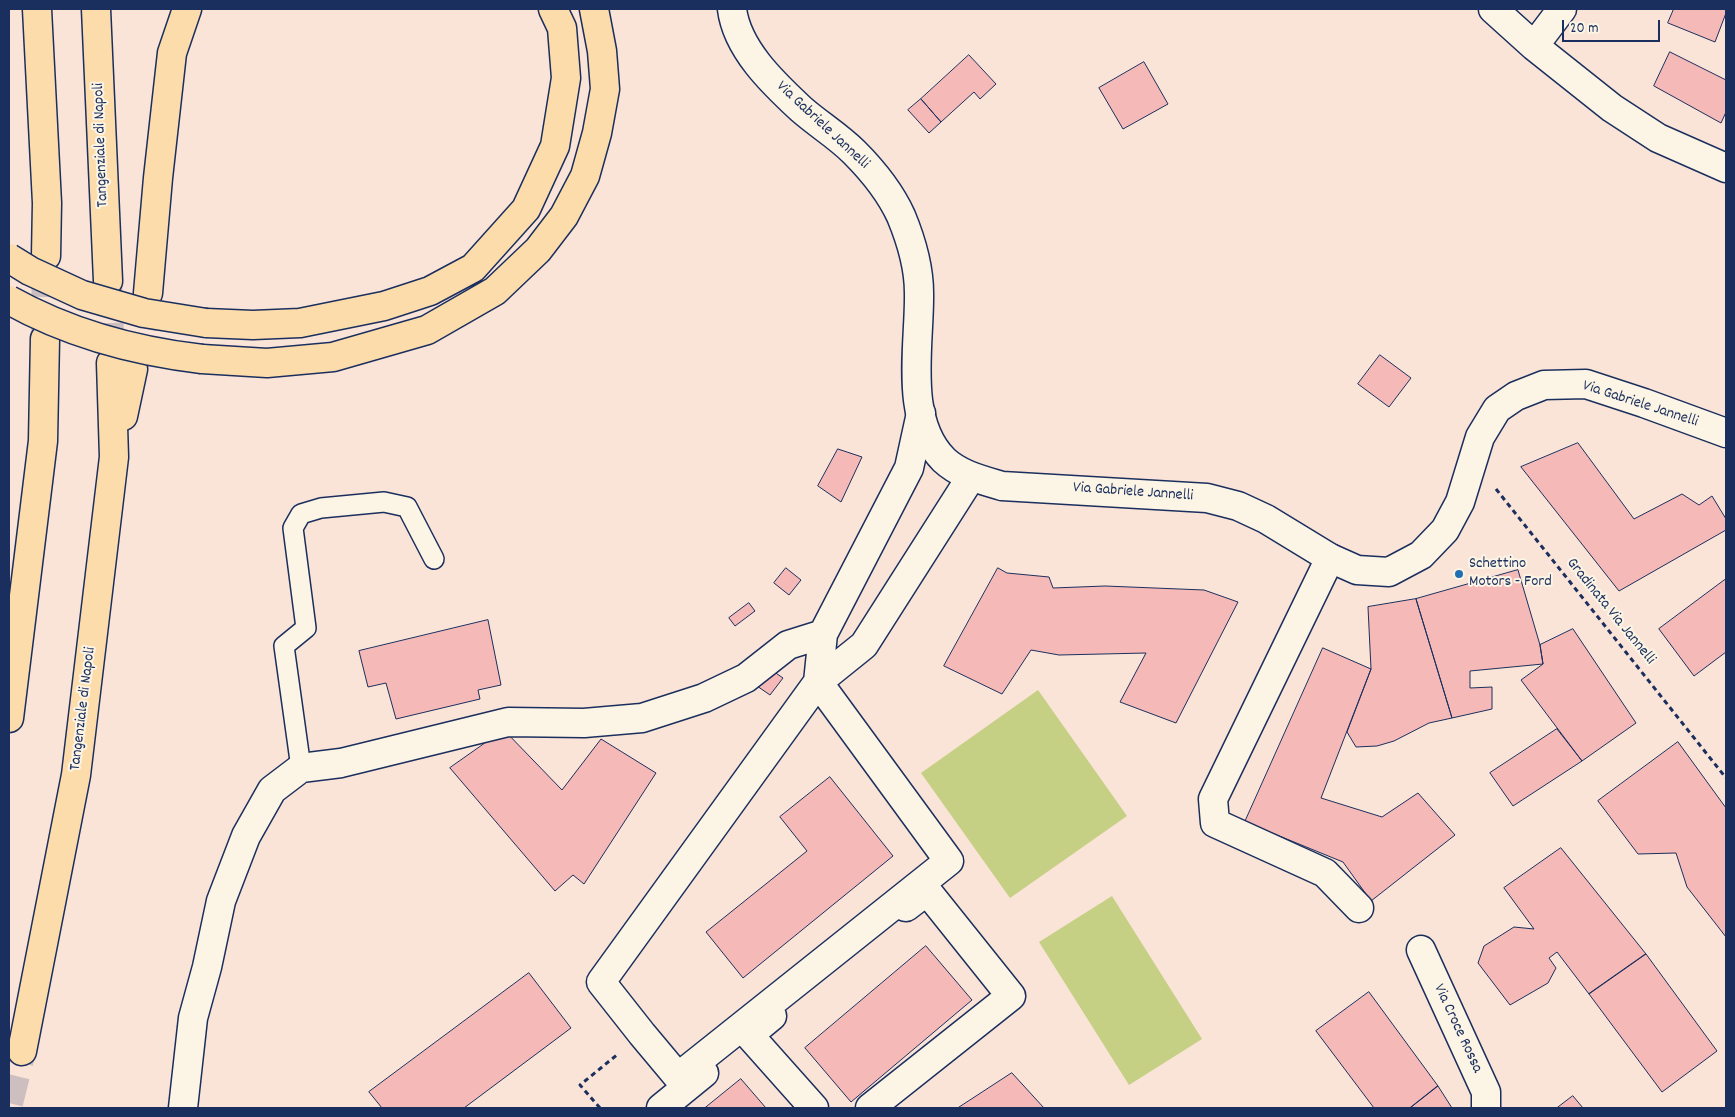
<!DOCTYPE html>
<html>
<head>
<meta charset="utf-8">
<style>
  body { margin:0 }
  #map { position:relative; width:1735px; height:1117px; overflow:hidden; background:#fae3d7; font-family:Dekko,sans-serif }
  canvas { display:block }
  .frame { position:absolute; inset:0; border:10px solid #1b2f5e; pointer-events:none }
  .scale { position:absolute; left:1562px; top:20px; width:98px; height:22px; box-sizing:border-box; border:2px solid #1b2f5e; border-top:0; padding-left:6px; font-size:15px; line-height:18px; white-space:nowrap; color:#1b2f5e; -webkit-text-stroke:4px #fcf5e5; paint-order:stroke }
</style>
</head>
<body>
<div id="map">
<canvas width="1735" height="1117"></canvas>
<div class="frame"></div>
<div class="scale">20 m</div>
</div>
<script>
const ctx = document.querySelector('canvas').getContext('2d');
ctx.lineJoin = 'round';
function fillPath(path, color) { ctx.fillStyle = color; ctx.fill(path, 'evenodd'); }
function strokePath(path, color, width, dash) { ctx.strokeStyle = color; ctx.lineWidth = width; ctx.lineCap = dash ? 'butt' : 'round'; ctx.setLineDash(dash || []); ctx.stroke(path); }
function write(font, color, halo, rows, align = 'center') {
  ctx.font = font + ' Dekko,sans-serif'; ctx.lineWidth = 4; ctx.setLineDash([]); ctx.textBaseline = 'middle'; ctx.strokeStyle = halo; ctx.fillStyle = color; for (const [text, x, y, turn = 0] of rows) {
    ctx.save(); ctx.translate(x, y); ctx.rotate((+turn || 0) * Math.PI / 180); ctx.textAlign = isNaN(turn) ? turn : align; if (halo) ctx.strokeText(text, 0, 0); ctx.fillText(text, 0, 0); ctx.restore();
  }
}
const green = new Path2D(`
  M 1038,690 L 1127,816 L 1010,898 L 921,773 Z
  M 1112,896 L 1202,1039 L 1129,1085 L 1039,942 Z`);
const building = new Path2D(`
  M 1674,9 L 1726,9 L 1726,13 L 1715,42 L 1668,23 Z
  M 1670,52 L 1726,80 L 1726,112 L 1721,123 L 1654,86 Z
  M 969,55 L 996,84 L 980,99 L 974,92 L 941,122 L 921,99 Z
  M 1144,62 L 1168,104 L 1123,129 L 1099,88 Z
  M 921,99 L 941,122 L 929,133 L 908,110 Z
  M 1380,355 L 1411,378 L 1389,407 L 1358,384 Z
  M 1578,443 L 1634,519 L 1682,494 L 1699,505 L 1712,496 L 1726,519 L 1726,530 L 1619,591 L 1521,467 Z
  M 838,449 L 862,457 L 841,502 L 818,486 Z
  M 786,568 L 801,580 L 789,595 L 774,583 Z
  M 998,568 L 1007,573 L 1049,577 L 1053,588 L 1105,586 L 1204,590 L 1238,602 L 1176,723 L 1120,702 L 1146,653 L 1059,655 L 1031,650 L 1002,694 L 944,666 Z
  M 1518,570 L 1540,645 L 1543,664 L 1470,671 L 1470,688 L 1492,687 L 1492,709 L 1452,718 L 1416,599 Z
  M 1726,579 L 1726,652 L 1694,676 L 1659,629 Z
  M 1416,599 L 1452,718 L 1429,723 L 1394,741 L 1377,746 L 1356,747 L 1347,732 L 1371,669 L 1368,607 Z
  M 749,603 L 755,611 L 735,626 L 729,618 Z
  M 488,620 L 501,685 L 478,690 L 480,699 L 396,719 L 386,683 L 368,687 L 359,651 Z
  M 1573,629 L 1636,723 L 1582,761 L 1521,680 L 1543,664 L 1540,645 Z
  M 1323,648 L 1371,669 L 1321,798 L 1382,817 L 1418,793 L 1455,835 L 1371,901 L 1343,862 L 1245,822 Z
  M 770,669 L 783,678 L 770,695 L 757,686 Z
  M 1557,729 L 1582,761 L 1513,806 L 1490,773 Z
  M 504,730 L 562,790 L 601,739 L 656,773 L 584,884 L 573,875 L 555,891 L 450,768 Z
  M 1678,742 L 1726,808 L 1726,937 L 1687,887 L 1676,853 L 1638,854 L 1598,801 Z
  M 830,777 L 893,856 L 743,978 L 706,932 L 807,851 L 780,817 Z
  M 1561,848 L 1646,954 L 1589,994 L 1557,952 L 1549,958 L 1556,968 L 1548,983 L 1510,1005 L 1478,963 L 1484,946 L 1514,927 L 1534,929 L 1504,888 Z
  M 926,946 L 972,1000 L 851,1102 L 805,1048 Z
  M 1646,954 L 1717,1051 L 1662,1092 L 1589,994 Z
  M 529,973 L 571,1028 L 464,1108 L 382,1108 L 369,1092 Z
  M 1369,992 L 1438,1086 L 1410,1108 L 1374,1108 L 1316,1031 Z
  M 1012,1073 L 1044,1108 L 958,1108 Z
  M 741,1079 L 766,1108 L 705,1108 Z
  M 1438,1086 L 1452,1108 L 1410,1108 Z
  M 1573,1096 L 1583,1108 L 1557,1108 Z`);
const highwayTunnel = new Path2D(`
  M 108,281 L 111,363
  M 45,339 L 46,256
  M 133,369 L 147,310 L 148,293
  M 9,1103 L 22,1051`);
const path = new Path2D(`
  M 1496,489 L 1726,778
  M 600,1108 L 580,1085 L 618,1054`);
const lane = new Path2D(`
  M 301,768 L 284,646 L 306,628 L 293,528 L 301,514 L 321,508 L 384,502 L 407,507 L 434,559`);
const street = new Path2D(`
  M 1493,9 L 1534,46 L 1612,108 L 1658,138 L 1726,168
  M 1534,46 L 1562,9
  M 921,413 L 909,468 L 823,634 L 818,682 L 949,861 L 678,1077 L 642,1034 L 601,982 L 818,682 L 864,645 L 971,477
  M 1330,558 L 1213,799 L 1215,823 L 1325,873 L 1359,908
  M 1421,950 L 1486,1092 L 1486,1108
  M 772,1016 L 749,1035 L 814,1108
  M 183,1108 L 193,1018 L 207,967 L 221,901 L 246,836 L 272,790 L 301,768 L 341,763 L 508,722 L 584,723 L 642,718 L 704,698 L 746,678 L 788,645 L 823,634
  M 661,1108 L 704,1073
  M 870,1108 L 1011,996 L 927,891 L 906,907`);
const secondary = new Path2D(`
  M 732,9 C 737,49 773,83 801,109 C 818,124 838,136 854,152 C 873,171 890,192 901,216 C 911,240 919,266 919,293 C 920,344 903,419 944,460 C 960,475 982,480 1002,486 L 1207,498 L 1238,506 L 1266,519 L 1330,558 L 1357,570 L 1389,572 L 1421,555 L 1445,530 L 1460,502 L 1480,437 L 1497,409 L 1516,396 L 1544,385 L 1586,384 L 1644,403 L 1726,433`);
const highway = new Path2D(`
  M 37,9 L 47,203 L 46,256
  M 96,9 L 108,281
  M 148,293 L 158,178 L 172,53 L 187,9
  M 206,323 L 253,325 L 300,323 L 384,306 L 430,291 L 473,268 L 526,209 L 555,146 L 566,78 L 562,28 L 553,9
  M 202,359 L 267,363 L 333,357 L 427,330 L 495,291 L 538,250 L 564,216 L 585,176 L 597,133 L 605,89 L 602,51 L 594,9
  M 123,416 L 133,369
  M 9,718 L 43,441 L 45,339
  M 22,1051 L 76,775 L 114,457 L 111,363`);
const highwayBridge = new Path2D(`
  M 9,258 L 30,271 L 82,295 L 144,313 L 206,323
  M 9,300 C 70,334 133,351 202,359`);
const markers = [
  [1459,574,5,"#1f6fb2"]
];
const streetNames = [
  ["Via Gabriele Jannelli",822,126,43],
  ["Tangenziale di Napoli",102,145,-92],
  ["Via Gabriele Jannelli",1640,405,18],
  ["Via Gabriele Jannelli",1133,493,4],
  ["Gradinata Via Jannelli",1610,612,51],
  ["Tangenziale di Napoli",84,709,-83],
  ["Via Croce Rossa",1457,1029,65]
];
const poiNames = [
  ["Schettino",1469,565],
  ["Motors - Ford",1469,583]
];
fillPath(green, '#c6d084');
fillPath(building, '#f5b9b7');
strokePath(building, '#1b2f5e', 1);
strokePath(highwayTunnel, '#cdbfbf', 28, [28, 14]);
strokePath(lane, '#1b2f5e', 22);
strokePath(street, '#1b2f5e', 31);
strokePath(secondary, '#1b2f5e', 31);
strokePath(highway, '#1b2f5e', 31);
strokePath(path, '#1b2f5e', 3, [5, 4]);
strokePath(lane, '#fcf5e5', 19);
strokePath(street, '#fcf5e5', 28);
strokePath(secondary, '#fcf5e5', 28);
strokePath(highway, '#fddcac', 28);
strokePath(highwayBridge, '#1b2f5e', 31, []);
strokePath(highwayBridge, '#fddcac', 28);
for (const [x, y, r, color] of markers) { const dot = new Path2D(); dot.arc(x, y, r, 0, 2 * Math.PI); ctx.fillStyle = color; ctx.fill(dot); strokePath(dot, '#fcf5e5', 2); }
write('16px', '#1b2f5e', '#fcf5e5', streetNames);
write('16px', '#1b2f5e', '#fcf5e5', poiNames, 'left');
</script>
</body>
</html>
